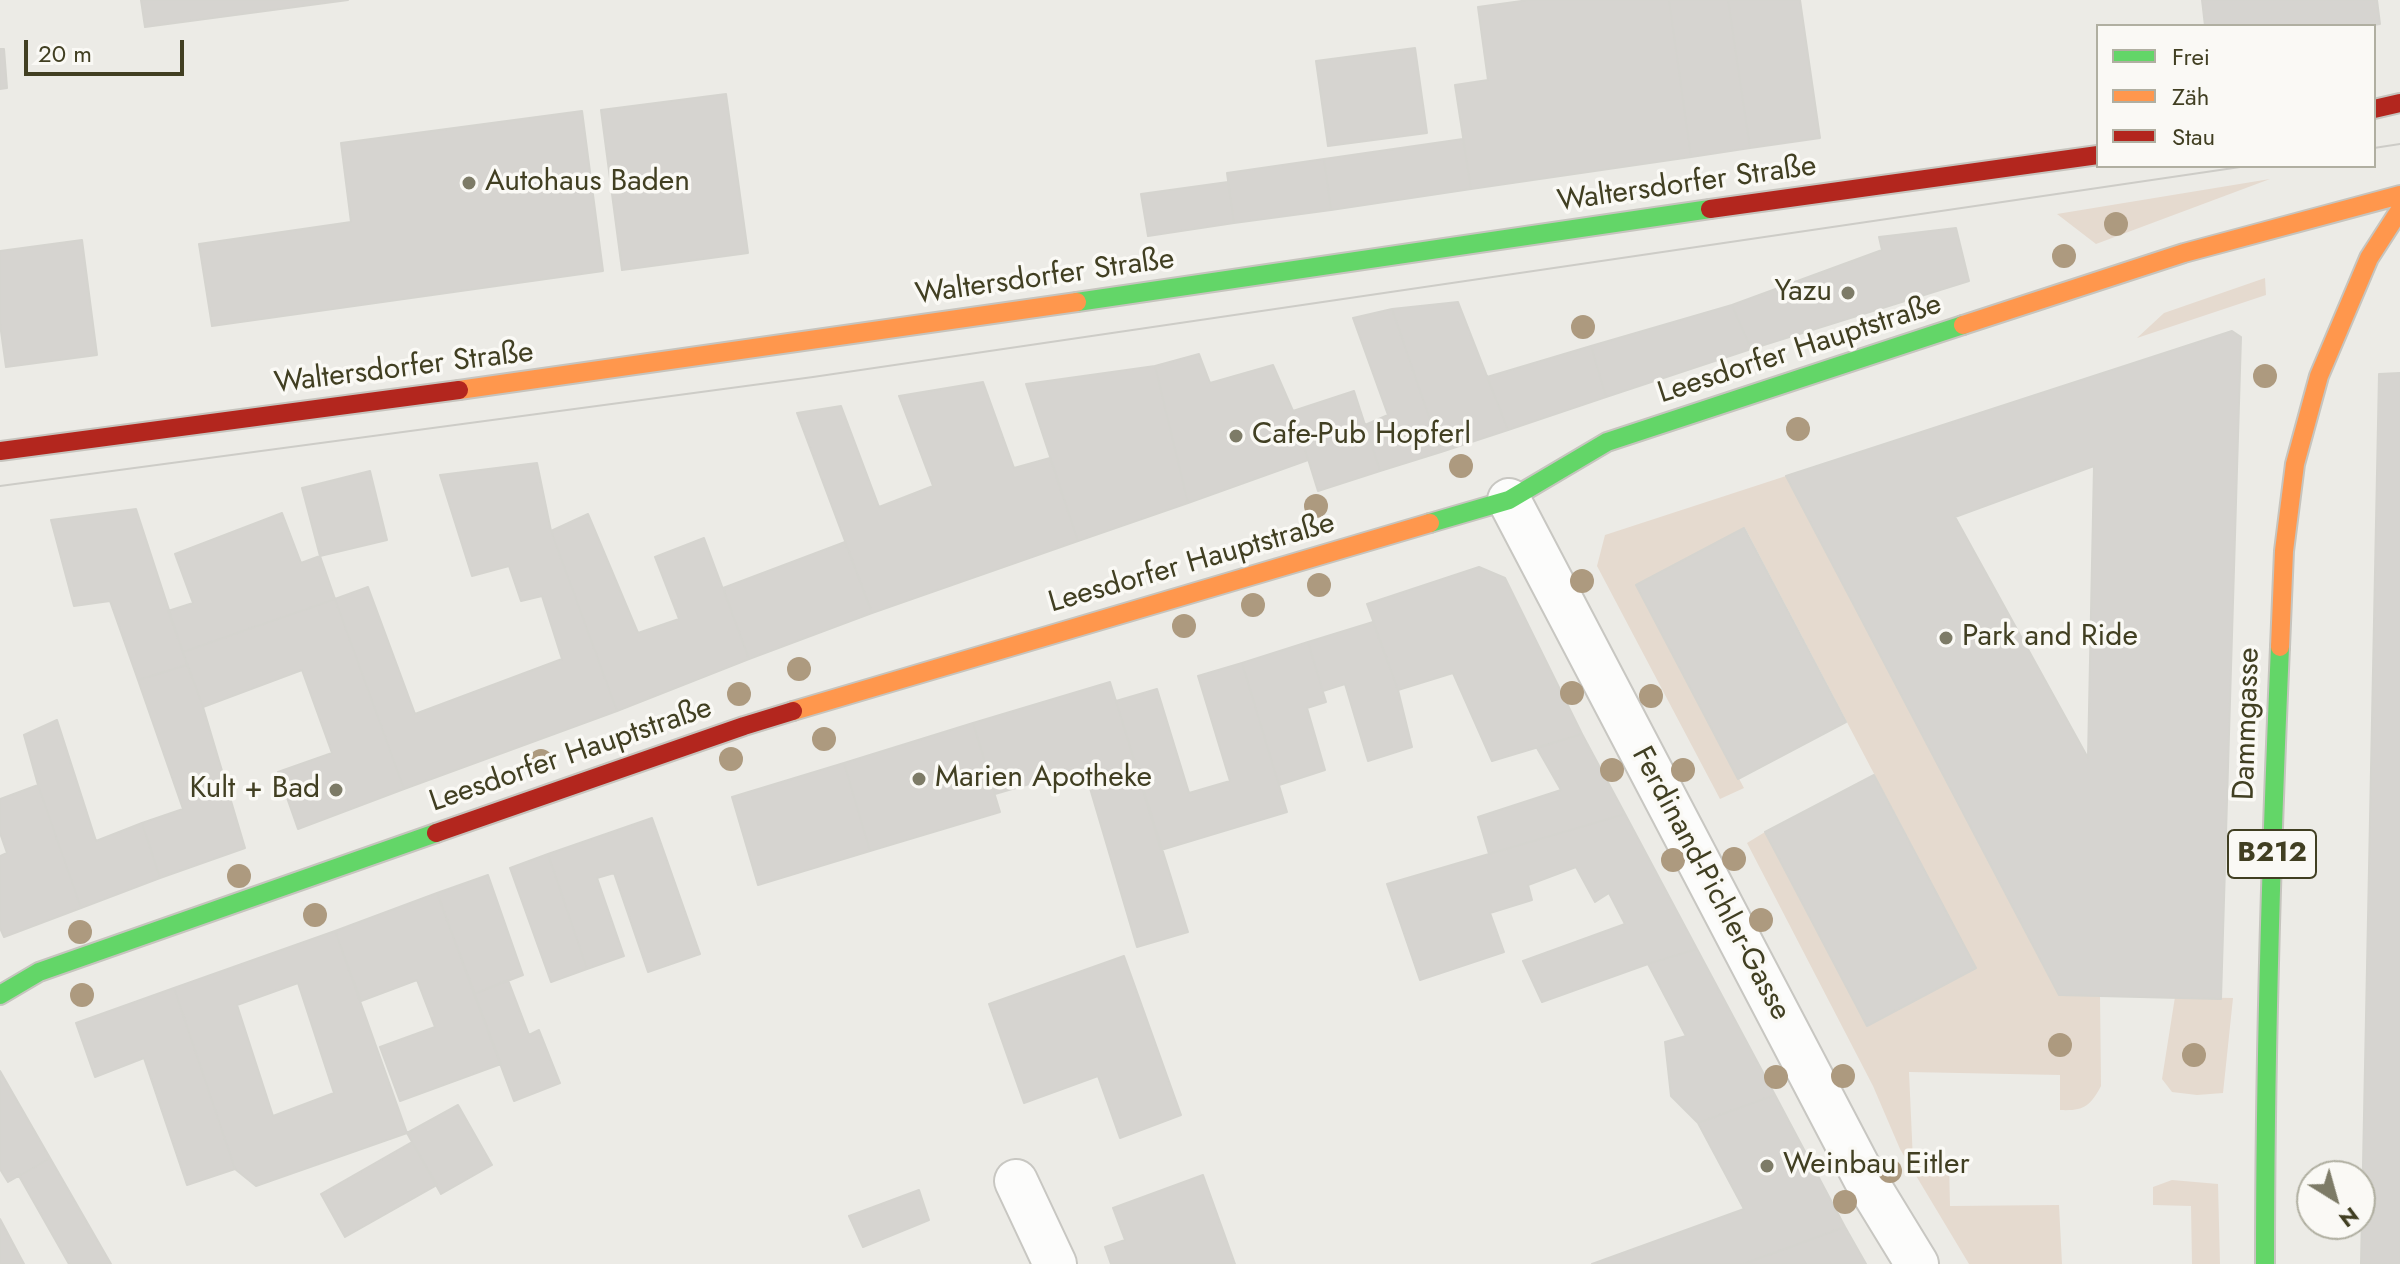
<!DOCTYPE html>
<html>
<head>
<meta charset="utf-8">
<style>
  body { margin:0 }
  #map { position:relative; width:2400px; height:1264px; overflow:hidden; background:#ecebe6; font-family:Jost,sans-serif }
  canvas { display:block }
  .legend { position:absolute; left:2096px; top:24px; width:280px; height:144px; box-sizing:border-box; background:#faf9f5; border:2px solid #b0afa1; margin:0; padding:10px 14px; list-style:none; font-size:24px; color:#413f22 }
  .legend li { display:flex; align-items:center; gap:16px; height:40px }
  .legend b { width:40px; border:2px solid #b0afa1 }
  .north { position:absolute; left:2296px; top:1160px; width:80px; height:80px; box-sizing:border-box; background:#faf9f5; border:2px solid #b0afa1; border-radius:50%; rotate:143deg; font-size:22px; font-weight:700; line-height:32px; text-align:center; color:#413f22 }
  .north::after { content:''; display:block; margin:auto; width:28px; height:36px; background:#7d7b67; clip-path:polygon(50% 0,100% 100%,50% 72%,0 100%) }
  .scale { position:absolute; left:24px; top:40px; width:160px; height:36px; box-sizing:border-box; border:4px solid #413f22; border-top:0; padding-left:10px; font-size:24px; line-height:28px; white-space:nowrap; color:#413f22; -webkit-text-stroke:6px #faf9f5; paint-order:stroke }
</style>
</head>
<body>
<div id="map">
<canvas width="2400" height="1264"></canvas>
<ul class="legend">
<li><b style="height:10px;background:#63d668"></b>Frei</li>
<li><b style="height:10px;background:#ff974d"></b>Zäh</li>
<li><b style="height:10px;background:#b3261e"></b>Stau</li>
</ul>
<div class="north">N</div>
<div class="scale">20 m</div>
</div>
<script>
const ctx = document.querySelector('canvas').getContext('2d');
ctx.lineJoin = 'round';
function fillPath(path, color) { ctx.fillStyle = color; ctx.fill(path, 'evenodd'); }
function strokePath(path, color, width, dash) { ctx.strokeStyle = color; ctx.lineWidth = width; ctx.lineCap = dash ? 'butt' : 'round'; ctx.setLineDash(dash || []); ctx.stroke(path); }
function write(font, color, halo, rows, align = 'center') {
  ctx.font = font + ' Jost,sans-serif'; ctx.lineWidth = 7; ctx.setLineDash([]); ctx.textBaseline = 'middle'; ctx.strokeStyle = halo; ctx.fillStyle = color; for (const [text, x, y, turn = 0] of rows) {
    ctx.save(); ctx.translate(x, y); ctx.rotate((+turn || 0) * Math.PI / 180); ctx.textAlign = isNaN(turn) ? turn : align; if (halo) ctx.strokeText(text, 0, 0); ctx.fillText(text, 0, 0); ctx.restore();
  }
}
const green = new Path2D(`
  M 2270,179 L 2096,244 L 2057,214 Z
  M 2265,278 L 2266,295 L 2137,338 L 2164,313 Z
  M 1786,476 L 2100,995 L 2101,1086 C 2090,1107 2083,1111 2060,1110 L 2060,1075 L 1909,1072 L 1913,1161 L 1949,1162 L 1950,1206 L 2059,1205 L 2062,1264 L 1969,1264 L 1900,1149 L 1873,1086 L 1747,843 L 1765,832 L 1976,968 L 1745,528 L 1636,585 L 1744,788 L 1720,799 L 1597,566 L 1605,535 Z
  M 2175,997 L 2233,998 L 2223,1093 L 2197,1095 L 2172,1092 L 2162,1079 Z
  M 2172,1180 L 2218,1184 L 2220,1264 L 2192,1264 L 2191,1206 L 2153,1205 L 2153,1187 Z`);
const building = new Path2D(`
  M 141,0 L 348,0 L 145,27 Z
  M 1529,0 L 1669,0 L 1691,157 L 1471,189 L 1455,85 L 1488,80 L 1478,7 Z
  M 1669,0 L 1728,0 L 1750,148 L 1691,157 Z
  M 1728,0 L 1800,0 L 1820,138 L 1750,148 Z
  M 2202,0 L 2377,0 L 2380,24 L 2367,26 L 2205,26 Z
  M 1415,48 L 1427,133 L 1328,146 L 1316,61 Z
  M 0,49 L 4,49 L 7,88 L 0,89 Z
  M 726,94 L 748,253 L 622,270 L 601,110 Z
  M 582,111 L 603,271 L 212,326 L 199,244 L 351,222 L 341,143 Z
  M 1463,139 L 1471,189 L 1331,210 L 1324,159 Z
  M 1324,159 L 1331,210 L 1234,223 L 1227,173 Z
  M 1228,182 L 1234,223 L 1148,236 L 1141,194 Z
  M 1956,228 L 1969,281 L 1751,349 L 1732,305 L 1882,250 L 1879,237 Z
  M 82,240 L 97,355 L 6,367 L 0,324 L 0,251 Z
  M 1458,302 L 1508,430 L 1441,452 L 1392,309 Z
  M 1732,305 L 1751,349 L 1606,397 L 1591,346 Z
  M 1392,309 L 1441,452 L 1380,471 L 1365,425 L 1388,415 L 1353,318 Z
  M 2232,331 L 2241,337 L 2221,999 L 2059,995 L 1786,476 ZM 2094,466 L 2088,758 L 1955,517 Z
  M 1591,346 L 1606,397 L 1508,430 L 1487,377 Z
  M 1199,354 L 1210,383 L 1273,365 L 1293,411 L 1308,460 L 1188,503 L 1155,366 Z
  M 1155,366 L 1188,503 L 1078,541 L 1026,384 Z
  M 2400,373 L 2400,1264 L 2361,1264 L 2379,374 Z
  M 983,382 L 1014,468 L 1050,458 L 1078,541 L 872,613 L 797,413 L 841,406 L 879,507 L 933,486 L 899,396 Z
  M 1354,391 L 1380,471 L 1318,491 L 1293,411 Z
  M 537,463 L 551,531 L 617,711 L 404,789 L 335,599 L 368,587 L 415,714 L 562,659 L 542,596 L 521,601 L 509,566 L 472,576 L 440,475 Z
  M 370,471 L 387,540 L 320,556 L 302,488 Z
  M 136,509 L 187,665 L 138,680 L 110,601 L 74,606 L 51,520 Z
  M 282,513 L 301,563 L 320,556 L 335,599 L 183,652 L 168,611 L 193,603 L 175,554 Z
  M 588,514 L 638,633 L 679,619 L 655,557 L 704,538 L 749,659 L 617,711 L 551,531 Z
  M 1744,528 L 1846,722 L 1738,779 L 1636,585 Z
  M 845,542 L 872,613 L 749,659 L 723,588 Z
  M 1479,567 L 1505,578 L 1582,734 L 1492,761 L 1453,673 L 1398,690 L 1367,604 Z
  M 335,599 L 404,789 L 298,829 L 278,772 L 332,753 L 302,670 L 203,707 L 183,652 Z
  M 1373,622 L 1398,690 L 1412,747 L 1368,761 L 1345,684 L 1323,691 L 1308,642 Z
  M 1308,642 L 1326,702 L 1307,708 L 1325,770 L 1279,785 L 1242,663 Z
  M 1242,663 L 1287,812 L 1161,850 L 1116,701 L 1157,689 L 1189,793 L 1230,781 L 1198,676 Z
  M 187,665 L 203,707 L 245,848 L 160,878 L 142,823 L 183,809 L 138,680 Z
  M 1110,682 L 1188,932 L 1137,947 L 1084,768 L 995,794 L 973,723 Z
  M 57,720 L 96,841 L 142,823 L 160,878 L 81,908 L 38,785 L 24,735 Z
  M 973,723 L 1000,812 L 870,851 L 844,763 Z
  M 1582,734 L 1625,814 L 1489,854 L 1478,817 L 1561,790 L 1537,748 Z
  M 844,763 L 870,851 L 758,885 L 732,797 Z
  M 1874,775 L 1976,968 L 1867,1026 L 1765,832 Z
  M 38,785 L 81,908 L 4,937 L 0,928 L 0,856 L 7,853 L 0,833 L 0,799 Z
  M 1625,814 L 1697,949 L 1648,964 L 1542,1002 L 1523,961 L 1625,924 L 1609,893 L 1595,902 L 1576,867 L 1528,885 L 1532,900 L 1490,913 L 1504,952 L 1420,980 L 1387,884 Z
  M 652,818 L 700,954 L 648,972 L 614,873 L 597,878 L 624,956 L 587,969 L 548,854 Z
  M 548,854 L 587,969 L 551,982 L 510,868 Z
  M 488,875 L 523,975 L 474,994 L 437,893 Z
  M 437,893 L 501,1064 L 400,1101 L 380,1047 L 435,1027 L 417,980 L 361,1001 L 335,931 Z
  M 335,931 L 407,1133 L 256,1186 L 235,1169 L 174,988 ZM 298,983 L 334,1093 L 273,1116 L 237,1005 Z
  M 1697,949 L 1775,1095 L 1698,1123 L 1671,1096 L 1665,1042 L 1686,1036 L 1648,964 Z
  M 1124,956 L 1181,1115 L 1120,1138 L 1098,1076 L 1024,1103 L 989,1004 Z
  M 508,980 L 529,1035 L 539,1030 L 560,1083 L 514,1101 L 474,994 Z
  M 174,988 L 235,1169 L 187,1185 L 144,1058 L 95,1077 L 76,1023 Z
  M 0,1071 L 50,1158 L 8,1182 L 0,1169 Z
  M 1775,1095 L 1845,1227 L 1743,1264 L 1592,1264 L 1744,1209 L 1698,1123 Z
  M 458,1105 L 492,1165 L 441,1194 L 407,1133 Z
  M 412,1142 L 437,1185 L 345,1237 L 321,1194 Z
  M 50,1158 L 111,1264 L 69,1264 L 19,1176 Z
  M 1203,1175 L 1235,1264 L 1111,1264 L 1105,1247 L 1125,1240 L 1113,1208 Z
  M 919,1190 L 929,1220 L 863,1247 L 849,1216 Z
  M 0,1219 L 24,1264 L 0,1264 Z
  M 1845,1227 L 1866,1264 L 1744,1264 Z`);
const street = new Path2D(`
  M 1509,500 L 1865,1179 L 1917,1264
  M 1016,1181 L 1055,1264`);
const fast = new Path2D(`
  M 1077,302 L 1710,209
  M 1430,523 L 1509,500 L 1607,442 L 1963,325
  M 0,995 L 39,972 L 436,833
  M 2265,1264 C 2265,1058 2271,853 2280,647`);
const slow = new Path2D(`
  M 1963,325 L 2184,253 L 2400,195
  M 459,390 L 1077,302
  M 2280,647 L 2284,551 L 2295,464 L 2319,376 L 2369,258 L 2400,210
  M 793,711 L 1430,523`);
const jam = new Path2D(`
  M 2374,109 L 2400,103
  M 1710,209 L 2098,155
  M 0,451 L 459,390
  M 436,833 L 744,726 L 793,711`);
const tram = new Path2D(`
  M 2374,148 L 2400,144
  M 0,486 L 813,377 L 2247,166`);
const trees = [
  [2116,224],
  [2064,256],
  [1583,327],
  [2265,376],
  [1798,429],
  [1461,466],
  [1316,506],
  [1582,581],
  [1319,585],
  [1253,605],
  [1184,626],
  [799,669],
  [1572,693],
  [739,694],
  [1651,696],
  [824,739],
  [731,759],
  [541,761],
  [1612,770],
  [1683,770],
  [1734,859],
  [1673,860],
  [239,876],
  [315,915],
  [1761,920],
  [80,932],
  [82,995],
  [2060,1045],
  [2194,1055],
  [1843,1076],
  [1776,1077],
  [1890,1171],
  [1845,1202]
];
const markers = [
  [469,183,8,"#7d7b67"],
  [1848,293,8,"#7d7b67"],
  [1236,436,8,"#7d7b67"],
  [1946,638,8,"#7d7b67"],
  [919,779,8,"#7d7b67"],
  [336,790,8,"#7d7b67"],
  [1767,1166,8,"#7d7b67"]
];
const shields = [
  [2272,854,88]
];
const shieldNames = [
  ["B212",2272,854]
];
const poiNames = [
  ["Autohaus Baden",485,183],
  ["Yazu",1832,293,"right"],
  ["Cafe-Pub Hopferl",1252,436],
  ["Park and Ride",1962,638],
  ["Marien Apotheke",935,779],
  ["Kult + Bad",320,790,"right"],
  ["Weinbau Eitler",1783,1166]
];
const streetNames = [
  ["Waltersdorfer Straße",1687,185,-8],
  ["Waltersdorfer Straße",1045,278,-8],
  ["Leesdorfer Hauptstraße",1800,350,-18],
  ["Waltersdorfer Straße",404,369,-7],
  ["Leesdorfer Hauptstraße",1192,564,-16],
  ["Dammgasse",2248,724,-88],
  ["Leesdorfer Hauptstraße",571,756,-19],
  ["Ferdinand-Pichler-Gasse",1710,884,62]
];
fillPath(green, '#e5dacf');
fillPath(building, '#d6d4d0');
strokePath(building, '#d5d4cf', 2);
strokePath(street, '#c8c7c2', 46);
strokePath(fast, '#c6c4be', 22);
strokePath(slow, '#c6c4be', 22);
strokePath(jam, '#c6c4be', 22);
strokePath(street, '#fcfcfb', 42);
strokePath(fast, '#63d668', 18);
strokePath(slow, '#ff974d', 18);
strokePath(jam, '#b3261e', 18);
strokePath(tram, '#cdccc7', 2);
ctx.fillStyle = '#ad9a7f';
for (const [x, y] of trees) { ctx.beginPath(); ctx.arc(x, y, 12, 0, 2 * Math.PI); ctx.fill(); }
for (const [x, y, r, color] of markers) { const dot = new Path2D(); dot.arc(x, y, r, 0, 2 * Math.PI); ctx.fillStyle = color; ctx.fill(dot); strokePath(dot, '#faf9f5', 3); }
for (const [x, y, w] of shields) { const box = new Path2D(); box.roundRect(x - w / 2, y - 24, w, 48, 6); ctx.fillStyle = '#faf9f5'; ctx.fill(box); strokePath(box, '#413f22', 2); }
write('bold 28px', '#413f22', null, shieldNames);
write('30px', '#413f22', '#faf9f5', poiNames, 'left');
write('30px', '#413f22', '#faf9f5', streetNames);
</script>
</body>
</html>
